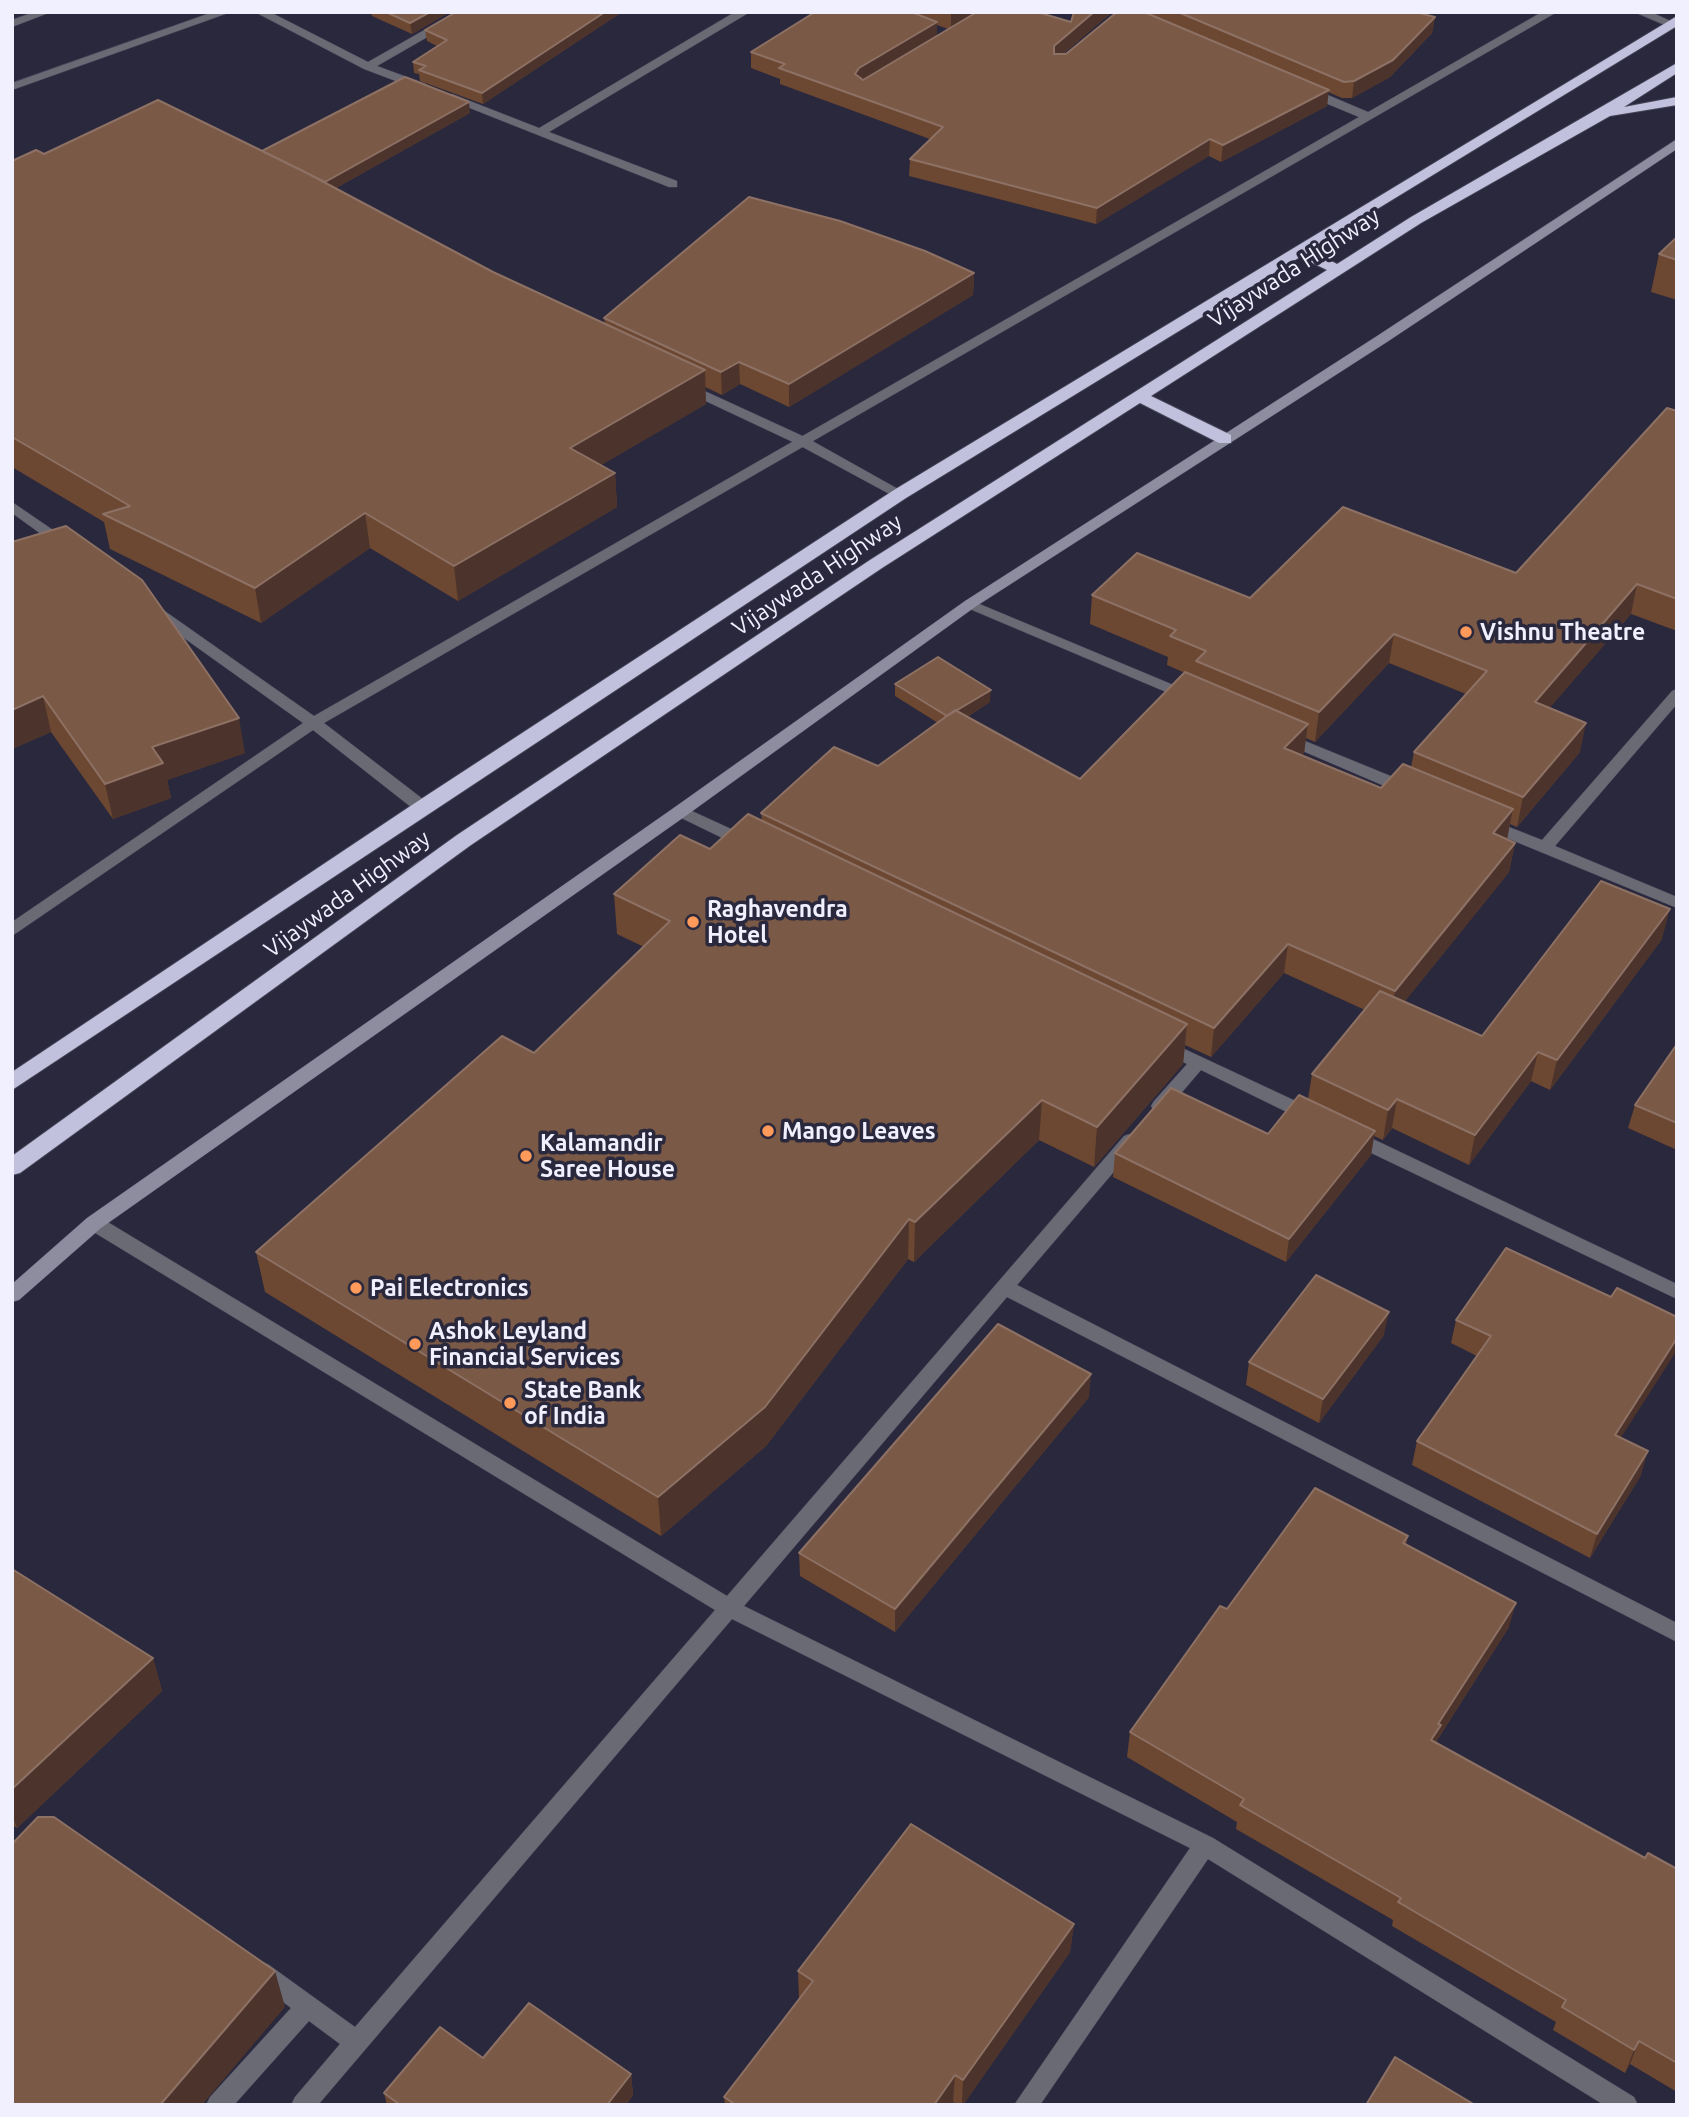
<!DOCTYPE html>
<html>
<head>
<meta charset="utf-8">
<style>
  body { margin:0 }
  #map { position:relative; width:1689px; height:2117px; overflow:hidden; background:#2a283d; font-family:Ubuntu,sans-serif }
  canvas { display:block }
  .frame { position:absolute; inset:0; border:14px solid #f1f0ff; pointer-events:none }
</style>
</head>
<body>
<div id="map">
<canvas width="1689" height="2117"></canvas>
<div class="frame"></div>
</div>
<script>
const ctx = document.querySelector('canvas').getContext('2d');
ctx.lineJoin = 'round';
function strokePath(path, color, width, dash) { ctx.strokeStyle = color; ctx.lineWidth = width; ctx.lineCap = dash ? 'butt' : 'round'; ctx.setLineDash(dash || []); ctx.stroke(path); }
function fillPath(path, color) { ctx.fillStyle = color; ctx.fill(path, 'evenodd'); }
function write(font, color, halo, rows, align = 'center') {
  ctx.font = font + ' Ubuntu,sans-serif'; ctx.lineWidth = 7; ctx.setLineDash([]); ctx.textBaseline = 'middle'; ctx.strokeStyle = halo; ctx.fillStyle = color; for (const [text, x, y, turn = 0] of rows) {
    ctx.save(); ctx.translate(x, y); ctx.rotate((+turn || 0) * Math.PI / 180); ctx.textAlign = isNaN(turn) ? turn : align; if (halo) ctx.strokeText(text, 0, 0); ctx.fillText(text, 0, 0); ctx.restore();
  }
}
const lane = new Path2D(`
  M 1634,12 L 1651,12 L 1677,24 L 1667,26 Z
  M 685,382 L 807,438 L 907,494 L 900,498 L 895,497 L 797,444 L 680,389 L 680,383 Z`);
const street = new Path2D(`
  M 34,12 L 51,12 L 12,27 L 12,20 Z
  M 213,12 L 231,12 L 12,90 L 12,83 Z
  M 255,12 L 270,12 L 368,62 L 456,12 L 471,12 L 377,66 L 426,84 L 426,90 L 422,91 L 364,69 Z
  M 735,12 L 750,12 L 549,132 L 677,181 L 677,187 L 669,187 L 442,97 L 452,94 L 539,128 Z
  M 1542,12 L 1557,12 L 324,723 L 428,803 L 430,807 L 428,811 L 416,811 L 313,730 L 12,936 L 12,922 L 303,723 L 149,613 L 149,607 L 159,607 L 314,716 L 1359,117 L 1301,93 L 1301,87 L 1309,87 L 1368,112 Z
  M 12,502 L 69,541 L 69,547 L 59,547 L 12,513 Z
  M 970,600 L 1195,694 L 1198,697 L 1195,700 L 1185,700 L 965,607 L 965,601 Z
  M 1677,689 L 1677,704 L 1555,846 L 1677,897 L 1677,908 L 1480,827 L 1478,823 L 1480,819 L 1486,818 L 1542,840 L 1672,691 Z
  M 1283,732 L 1415,786 L 1417,790 L 1415,794 L 1403,794 L 1277,740 L 1275,737 Z
  M 681,806 L 753,839 L 755,843 L 753,847 L 741,847 L 675,815 L 673,811 L 675,807 Z
  M 1163,1039 L 1317,1111 L 1320,1116 L 1317,1121 L 1305,1121 L 1201,1070 L 1166,1111 L 1154,1111 L 1151,1106 L 1154,1101 L 1187,1064 L 1157,1049 L 1154,1045 L 1157,1041 Z
  M 1352,1129 L 1677,1284 L 1677,1299 L 1346,1141 L 1343,1136 Z
  M 1130,1134 L 1136,1136 L 1139,1141 L 1136,1146 L 1017,1285 L 1677,1623 L 1677,1642 L 1007,1297 L 744,1606 L 1213,1838 L 1634,2097 L 1638,2105 L 1604,2105 L 1208,1859 L 1040,2105 L 1014,2105 L 1190,1848 L 732,1619 L 318,2105 L 291,2105 L 295,2097 L 340,2044 L 309,2021 L 234,2105 L 206,2105 L 210,2097 L 291,2008 L 253,1979 L 250,1972 L 253,1965 L 261,1961 L 269,1965 L 355,2027 L 715,1610 L 87,1228 L 85,1223 L 87,1218 L 101,1218 L 727,1596 L 1124,1136 Z`);
const secondary = new Path2D(`
  M 1677,139 L 1677,149 L 1387,342 L 975,607 L 687,815 L 101,1228 L 19,1300 L 12,1302 L 12,1284 L 87,1218 L 675,807 L 965,601 L 1377,336 Z`);
const highway = new Path2D(`
  M 1677,16 L 1677,26 L 1310,250 L 1337,264 L 1411,217 L 1677,63 L 1677,73 L 1624,107 L 1677,97 L 1677,105 L 1610,116 L 1421,223 L 1151,396 L 1231,435 L 1231,443 L 1219,443 L 1140,403 L 882,568 L 471,845 L 20,1173 L 12,1175 L 12,1156 L 457,835 L 870,560 L 1327,270 L 1300,257 L 906,498 L 12,1090 L 12,1072 L 415,803 L 894,490 Z`);
const wall = new Path2D(`
  M 371,12 L 450,12 L 412,34 L 372,16 Z
  M 622,12 L 483,104 L 420,81 L 419,74 L 414,73 L 413,62 L 437,46 L 427,41 L 425,30 Z
  M 815,12 L 1037,12 L 1071,22 L 1074,12 L 1112,12 L 1063,54 L 1066,54 L 1117,12 L 1415,12 L 1435,17 L 1432,33 L 1390,77 L 1352,98 L 1342,98 L 1328,92 L 1327,106 L 1221,162 L 1209,156 L 1096,224 L 909,176 L 910,159 L 930,139 L 780,84 L 780,79 L 751,68 L 751,52 ZM 937,25 L 948,29 L 937,36 Z
  M 470,113 L 336,188 L 493,272 L 605,324 L 604,318 L 974,273 L 973,295 L 789,407 L 740,384 L 722,395 L 705,387 L 706,404 L 601,465 L 615,473 L 617,507 L 458,601 L 370,548 L 261,623 L 110,549 L 104,522 L 12,467 L 12,161 L 44,154 L 262,151 Z
  M 1677,237 L 1677,300 L 1651,292 L 1659,254 Z
  M 1677,411 L 1677,631 L 1631,614 L 1549,708 L 1580,752 L 1517,827 L 1510,824 L 1507,839 L 1515,843 L 1509,872 L 1405,1001 L 1482,1036 L 1662,939 L 1550,1090 L 1531,1081 L 1469,1165 L 1392,1128 L 1383,1140 L 1374,1136 L 1371,1155 L 1286,1262 L 1113,1177 L 1115,1153 L 1268,1134 L 1308,1099 L 1312,1074 L 1365,1010 L 1284,973 L 1211,1057 L 1185,1045 L 1183,1064 L 1094,1167 L 1039,1140 L 914,1262 L 908,1259 L 766,1446 L 661,1536 L 265,1292 L 256,1252 L 534,1053 L 644,947 L 617,934 L 614,894 L 710,849 L 762,821 L 761,813 L 878,766 L 938,723 L 895,696 L 895,684 L 990,702 L 967,717 L 1080,779 L 1185,673 L 1167,665 L 1168,657 L 1090,624 L 1092,595 L 1250,598 L 1516,573 ZM 1389,663 L 1466,694 L 1414,752 L 1411,767 L 1381,788 L 1301,756 L 1304,753 L 1306,738 L 1315,742 Z
  M 12,542 L 245,753 L 167,780 L 171,798 L 113,819 L 51,732 L 12,749 Z
  M 1677,1044 L 1677,1150 L 1628,1128 L 1635,1105 Z
  M 1506,1248 L 1621,1438 L 1641,1475 L 1590,1558 L 1412,1465 L 1417,1441 L 1477,1356 L 1451,1343 L 1456,1320 Z
  M 1384,1335 L 1319,1423 L 1246,1385 L 1249,1362 Z
  M 1089,1397 L 895,1632 L 800,1576 L 799,1553 Z
  M 1408,1536 L 1406,1545 L 1509,1627 L 1436,1742 L 1645,1858 L 1677,1869 L 1677,2092 L 1630,2064 L 1625,2073 L 1553,2030 L 1556,2022 L 1392,1926 L 1393,1920 L 1236,1829 L 1237,1822 L 1127,1757 L 1130,1732 L 1227,1609 Z
  M 12,1569 L 153,1658 L 162,1691 L 17,1828 L 12,1825 Z
  M 1074,1924 L 1070,1952 L 963,2105 L 958,2105 L 953,2102 L 951,2105 L 725,2105 L 724,2097 L 799,1999 L 798,1971 Z
  M 483,2058 L 631,2074 L 633,2095 L 626,2105 L 387,2105 L 384,2093 Z`);
const shadedWall = new Path2D(`
  M 430,12 L 450,12 L 412,34 L 410,23 Z
  M 605,12 L 622,12 L 483,104 L 482,93 Z
  M 954,12 L 980,12 L 951,30 L 951,14 Z
  M 1094,12 L 1112,12 L 1053,62 L 1054,46 Z
  M 1435,17 L 1432,33 L 1390,77 L 1352,98 L 1354,81 Z
  M 937,22 L 937,38 L 855,91 L 855,74 L 859,68 Z
  M 1329,90 L 1327,106 L 1221,162 L 1223,145 Z
  M 469,102 L 470,113 L 323,195 L 321,184 Z
  M 1210,139 L 1209,156 L 1096,224 L 1097,208 Z
  M 974,273 L 973,295 L 789,407 L 789,384 Z
  M 739,362 L 740,384 L 722,395 L 721,372 Z
  M 705,370 L 706,404 L 572,482 L 570,448 Z
  M 615,473 L 617,507 L 458,601 L 454,566 Z
  M 365,513 L 370,548 L 261,623 L 255,588 Z
  M 1637,584 L 1631,614 L 1529,732 L 1535,702 Z
  M 1394,634 L 1389,663 L 1315,742 L 1319,712 Z
  M 991,690 L 990,702 L 947,729 L 948,717 Z
  M 43,696 L 51,732 L 12,749 L 12,710 Z
  M 239,718 L 245,753 L 167,780 L 171,798 L 113,819 L 105,784 L 152,747 Z
  M 1586,723 L 1580,752 L 1517,827 L 1523,797 Z
  M 1308,724 L 1304,753 L 1280,778 L 1284,748 Z
  M 1513,809 L 1507,839 L 1493,833 Z
  M 1515,843 L 1509,872 L 1389,1021 L 1395,991 Z
  M 1670,909 L 1662,939 L 1550,1090 L 1557,1060 Z
  M 1288,944 L 1284,973 L 1211,1057 L 1214,1028 Z
  M 1187,1024 L 1183,1064 L 1094,1167 L 1097,1127 Z
  M 1538,1052 L 1531,1081 L 1469,1165 L 1475,1135 Z
  M 1397,1099 L 1392,1128 L 1383,1140 L 1388,1110 Z
  M 1042,1100 L 1039,1140 L 914,1262 L 915,1222 Z
  M 1375,1131 L 1371,1155 L 1286,1262 L 1289,1239 Z
  M 909,1219 L 908,1259 L 766,1446 L 661,1536 L 658,1497 Z
  M 1389,1312 L 1384,1335 L 1319,1423 L 1323,1399 Z
  M 1677,1338 L 1677,1350 L 1608,1458 L 1615,1435 Z
  M 1091,1374 L 1089,1397 L 895,1632 L 895,1609 Z
  M 1648,1451 L 1641,1475 L 1590,1558 L 1597,1534 Z
  M 1516,1603 L 1509,1627 L 1437,1740 L 1434,1749 L 1431,1740 L 1438,1724 Z
  M 153,1658 L 162,1691 L 17,1828 L 12,1815 L 12,1789 Z
  M 1074,1924 L 1070,1952 L 963,2105 L 962,2105 L 963,2080 Z
  M 275,1971 L 285,2007 L 202,2105 L 160,2105 Z
  M 1639,2041 L 1630,2064 L 1625,2073 L 1634,2050 Z
  M 631,2074 L 633,2095 L 626,2105 L 607,2105 Z
  M 955,2075 L 953,2102 L 951,2105 L 934,2105 Z`);
const building = new Path2D(`
  M 386,12 L 430,12 L 410,23 Z
  M 456,12 L 605,12 L 482,93 L 419,70 L 426,66 L 413,62 L 447,40 L 425,30 Z
  M 815,12 L 911,12 L 937,22 L 859,68 L 855,74 L 863,80 L 977,12 L 1037,12 L 1071,22 L 1074,12 L 1094,12 L 1054,46 L 1054,54 L 1066,54 L 1117,12 L 1144,12 L 1329,90 L 1223,145 L 1210,139 L 1097,208 L 910,159 L 943,127 L 779,68 L 785,64 L 751,52 Z
  M 1178,12 L 1415,12 L 1435,17 L 1393,60 L 1354,81 L 1344,82 Z
  M 405,77 L 469,102 L 325,182 L 262,151 Z
  M 158,100 L 303,171 L 493,272 L 705,370 L 570,448 L 615,473 L 454,566 L 365,513 L 255,588 L 103,514 L 130,506 L 12,437 L 12,161 L 36,150 L 44,154 Z
  M 749,197 L 840,221 L 925,251 L 974,273 L 789,384 L 739,362 L 721,372 L 604,318 Z
  M 1677,237 L 1677,260 L 1659,254 Z
  M 1667,408 L 1677,411 L 1677,599 L 1637,584 L 1535,702 L 1586,723 L 1523,797 L 1414,752 L 1487,671 L 1394,634 L 1319,712 L 1196,661 L 1206,651 L 1170,636 L 1176,630 L 1092,595 L 1137,553 L 1250,598 L 1343,507 L 1516,573 Z
  M 66,526 L 142,580 L 239,718 L 152,747 L 163,763 L 105,784 L 43,696 L 12,710 L 12,542 Z
  M 938,657 L 991,690 L 947,716 L 895,684 Z
  M 1185,672 L 1308,724 L 1284,748 L 1381,788 L 1403,764 L 1513,809 L 1493,833 L 1515,843 L 1395,991 L 1288,944 L 1214,1028 L 761,813 L 834,747 L 878,766 L 955,710 L 1080,779 Z
  M 748,814 L 1187,1024 L 1097,1127 L 1042,1100 L 915,1222 L 909,1219 L 765,1407 L 658,1497 L 256,1252 L 502,1036 L 534,1053 L 670,921 L 614,894 L 680,835 L 710,849 Z
  M 1601,881 L 1670,909 L 1557,1060 L 1538,1052 L 1475,1135 L 1397,1099 L 1388,1110 L 1312,1074 L 1380,991 L 1482,1036 Z
  M 1677,1044 L 1677,1123 L 1635,1105 Z
  M 1171,1088 L 1268,1134 L 1299,1095 L 1375,1131 L 1289,1239 L 1115,1153 Z
  M 1506,1248 L 1611,1297 L 1617,1288 L 1677,1317 L 1677,1338 L 1615,1435 L 1648,1451 L 1597,1534 L 1417,1441 L 1491,1336 L 1456,1320 Z
  M 1316,1275 L 1389,1312 L 1323,1399 L 1249,1362 Z
  M 998,1324 L 1091,1374 L 895,1609 L 799,1553 Z
  M 1315,1488 L 1408,1536 L 1403,1543 L 1516,1603 L 1438,1724 L 1441,1725 L 1431,1740 L 1645,1858 L 1648,1853 L 1677,1869 L 1677,2063 L 1639,2041 L 1634,2050 L 1562,2007 L 1566,2000 L 1398,1902 L 1401,1898 L 1240,1805 L 1244,1799 L 1130,1732 L 1220,1606 L 1227,1609 Z
  M 12,1569 L 153,1658 L 12,1789 Z
  M 38,1817 L 54,1817 L 275,1971 L 160,2105 L 12,2105 L 12,1844 Z
  M 911,1824 L 1074,1924 L 963,2080 L 955,2075 L 934,2105 L 736,2105 L 724,2097 L 813,1981 L 798,1971 Z
  M 529,2003 L 631,2074 L 607,2105 L 400,2105 L 384,2093 L 440,2027 L 483,2058 Z
  M 1395,2057 L 1475,2105 L 1366,2105 Z`);
const markers = [
  [1466,632,7,"#ff9a5b"],
  [693,922,7,"#ff9a5b"],
  [768,1131,7,"#ff9a5b"],
  [526,1156,7,"#ff9a5b"],
  [356,1288,7,"#ff9a5b"],
  [415,1344,7,"#ff9a5b"],
  [510,1403,7,"#ff9a5b"]
];
const streetNames = [
  ["Vijaywada Highway",1294,268,-33],
  ["Vijaywada Highway",817,575,-34],
  ["Vijaywada Highway",347,894,-36]
];
const poiNames = [
  ["Vishnu Theatre",1480,632],
  ["Raghavendra",707,909],
  ["Hotel",707,935],
  ["Mango Leaves",782,1131],
  ["Kalamandir",540,1143],
  ["Saree House",540,1169],
  ["Pai Electronics",370,1288],
  ["Ashok Leyland",429,1331],
  ["Financial Services",429,1357],
  ["State Bank",524,1390],
  ["of India",524,1416]
];
strokePath(lane, '#464458', 1);
strokePath(street, '#464458', 1);
strokePath(secondary, '#464458', 1);
strokePath(highway, '#464458', 2);
fillPath(lane, '#6a6a75');
fillPath(street, '#6a6a75');
fillPath(secondary, '#8e8d9f');
fillPath(highway, '#c2c1dd');
fillPath(wall, '#6c4731');
fillPath(shadedWall, '#4c332c');
fillPath(building, '#7a5947');
strokePath(building, '#8d7164', 2);
for (const [x, y, r, color] of markers) { const dot = new Path2D(); dot.arc(x, y, r, 0, 2 * Math.PI); ctx.fillStyle = color; ctx.fill(dot); strokePath(dot, '#2a283d', 2.5); }
write('23px', '#f1f0ff', '#2a283d', streetNames);
write('bold 23px', '#f1f0ff', '#2a283d', poiNames, 'left');
</script>
</body>
</html>
